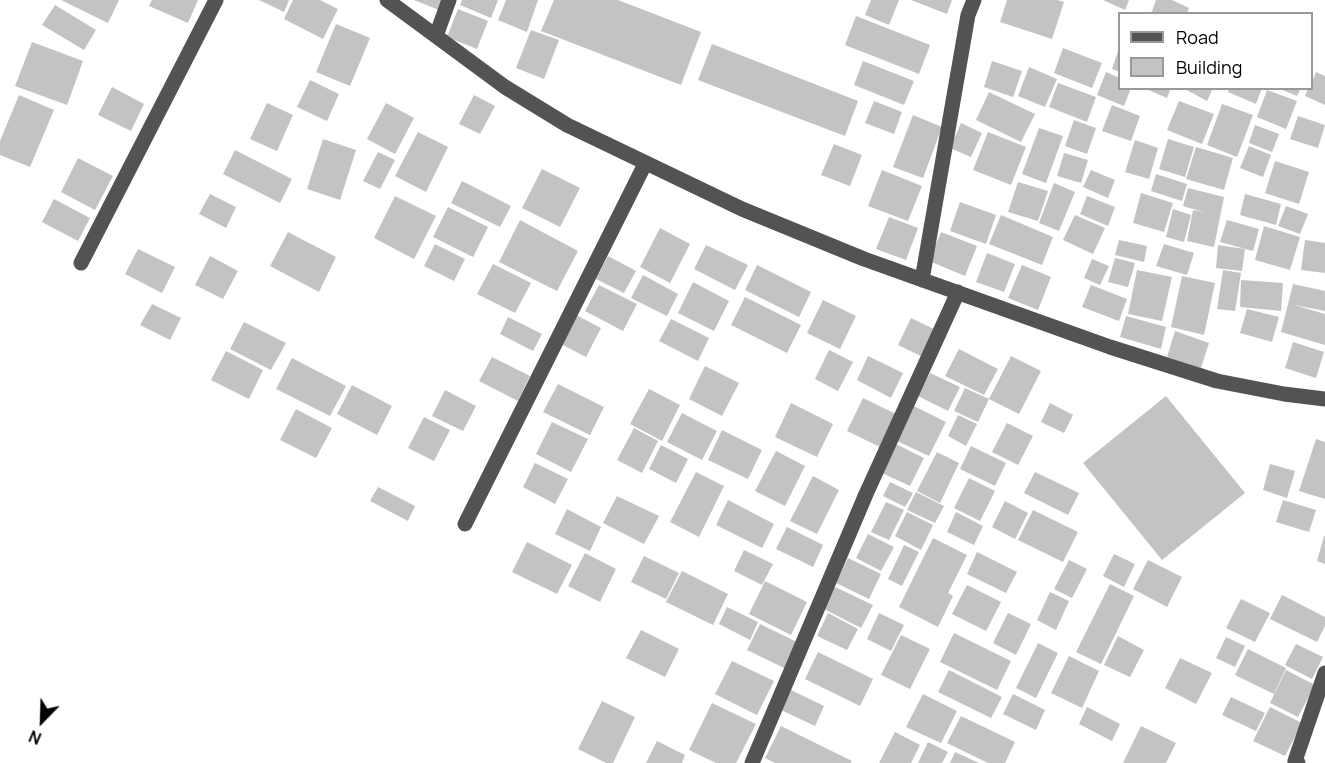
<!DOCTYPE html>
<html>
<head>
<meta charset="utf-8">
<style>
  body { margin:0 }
  #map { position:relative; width:1325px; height:763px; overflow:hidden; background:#fff; font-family:Manrope,sans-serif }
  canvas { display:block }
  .legend { position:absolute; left:1118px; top:12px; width:195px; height:78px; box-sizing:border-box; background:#fff; border:2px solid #999; margin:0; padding:8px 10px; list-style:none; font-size:18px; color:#000 }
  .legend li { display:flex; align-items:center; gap:12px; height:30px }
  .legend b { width:30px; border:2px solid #999 }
  .north { position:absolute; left:12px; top:691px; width:60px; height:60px; -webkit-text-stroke:4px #fff; paint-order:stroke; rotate:203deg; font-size:16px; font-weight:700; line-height:24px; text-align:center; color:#000 }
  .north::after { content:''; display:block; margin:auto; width:21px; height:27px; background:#000; clip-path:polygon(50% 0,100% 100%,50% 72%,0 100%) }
</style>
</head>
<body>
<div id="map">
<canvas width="1325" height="763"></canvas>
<ul class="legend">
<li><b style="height:8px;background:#535353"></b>Road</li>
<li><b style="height:16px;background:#c3c3c3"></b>Building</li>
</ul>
<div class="north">N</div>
</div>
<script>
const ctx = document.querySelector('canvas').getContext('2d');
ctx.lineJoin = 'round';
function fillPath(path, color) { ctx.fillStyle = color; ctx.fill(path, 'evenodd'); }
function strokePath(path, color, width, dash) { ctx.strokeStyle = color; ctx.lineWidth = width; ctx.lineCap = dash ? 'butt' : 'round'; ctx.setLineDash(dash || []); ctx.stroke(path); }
const building = new Path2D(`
  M 61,0 L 119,0 L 108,23 Z
  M 152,0 L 198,0 L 188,23 L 149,6 Z
  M 259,0 L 289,0 L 284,12 Z
  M 293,0 L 320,0 L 338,9 L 323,39 L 284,19 Z
  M 414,0 L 442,0 L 439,10 Z
  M 462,0 L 498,0 L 491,18 L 460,5 Z
  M 506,0 L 538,0 L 527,32 L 498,20 Z
  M 554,0 L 618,0 L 701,32 L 681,85 L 541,31 Z
  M 871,0 L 899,0 L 889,25 L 865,15 Z
  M 911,0 L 952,0 L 947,14 Z
  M 1007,0 L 1057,0 L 1064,2 L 1052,39 L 1000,22 Z
  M 1103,0 L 1129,0 L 1125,10 Z
  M 1156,0 L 1172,0 L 1189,8 L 1187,14 L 1151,14 Z
  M 55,5 L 96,30 L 84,50 L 42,25 Z
  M 458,9 L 488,21 L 477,49 L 447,37 Z
  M 856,16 L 930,45 L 919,74 L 845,45 Z
  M 336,24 L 370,38 L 350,86 L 316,72 Z
  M 531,30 L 559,40 L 544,79 L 516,68 Z
  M 32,42 L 83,61 L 67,105 L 15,86 Z
  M 712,44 L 858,101 L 845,136 L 698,80 Z
  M 1063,48 L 1102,63 L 1092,88 L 1054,73 Z
  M 1119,48 L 1120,48 L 1120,72 L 1112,69 Z
  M 863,61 L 914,81 L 904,105 L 854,85 Z
  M 992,61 L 1022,71 L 1013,97 L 984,87 Z
  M 1029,67 L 1057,79 L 1045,107 L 1018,96 Z
  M 1106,72 L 1120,78 L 1120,88 L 1131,88 L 1124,106 L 1097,95 Z
  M 1316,72 L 1325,76 L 1325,105 L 1305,96 L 1308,88 L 1312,88 L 1312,82 Z
  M 310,80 L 339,94 L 327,121 L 297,107 Z
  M 1058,83 L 1096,97 L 1087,122 L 1049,107 Z
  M 112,87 L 144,104 L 131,131 L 98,115 Z
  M 1144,88 L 1171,88 L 1167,98 Z
  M 1183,88 L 1213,88 L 1207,101 Z
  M 1229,88 L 1262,88 L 1256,104 L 1228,92 Z
  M 1278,88 L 1301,88 L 1297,96 Z
  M 1267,90 L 1297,101 L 1286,129 L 1257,117 Z
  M 989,92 L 1035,114 L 1021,142 L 976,120 Z
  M 19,95 L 54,110 L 30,167 L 0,155 L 0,141 Z
  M 474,95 L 495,106 L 480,134 L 459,124 Z
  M 874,101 L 902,112 L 894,134 L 865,123 Z
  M 1179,101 L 1214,114 L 1202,144 L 1167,130 Z
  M 267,103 L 293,115 L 277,151 L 250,139 Z
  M 386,103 L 414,118 L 395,154 L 367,139 Z
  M 1222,104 L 1253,115 L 1237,157 L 1207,145 Z
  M 1112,105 L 1140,116 L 1131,141 L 1102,131 Z
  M 913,115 L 942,127 L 923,178 L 893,167 Z
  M 1298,116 L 1325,125 L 1318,148 L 1290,139 Z
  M 1074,120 L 1096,128 L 1087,154 L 1065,146 Z
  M 961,123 L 982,133 L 971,157 L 950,148 Z
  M 1255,125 L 1279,134 L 1272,152 L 1249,143 Z
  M 1039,128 L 1063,136 L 1046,183 L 1022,174 Z
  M 418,132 L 448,147 L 426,192 L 395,176 Z
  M 988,132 L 1026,147 L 1011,185 L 973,170 Z
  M 323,139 L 356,150 L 340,200 L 307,189 Z
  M 1168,139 L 1194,147 L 1185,177 L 1159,169 Z
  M 1135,140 L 1158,148 L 1149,179 L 1125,172 Z
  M 834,144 L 862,155 L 850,186 L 821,175 Z
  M 1249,146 L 1271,155 L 1263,177 L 1240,168 Z
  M 1196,147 L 1233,158 L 1224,190 L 1186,179 Z
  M 235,150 L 292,179 L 280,203 L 223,174 Z
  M 378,152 L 395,160 L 380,189 L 363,181 Z
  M 1064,153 L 1088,160 L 1081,183 L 1057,176 Z
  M 78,158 L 113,176 L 95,210 L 61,192 Z
  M 1275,161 L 1309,172 L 1299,204 L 1265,193 Z
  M 542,169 L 580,188 L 560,227 L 522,208 Z
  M 882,170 L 922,186 L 908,221 L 868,206 Z
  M 1091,170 L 1115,180 L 1108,198 L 1083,187 Z
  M 1156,174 L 1187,184 L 1182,201 L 1151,191 Z
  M 462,181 L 511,206 L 500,227 L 451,203 Z
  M 1018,182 L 1048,191 L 1038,221 L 1008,212 Z
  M 1054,183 L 1075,192 L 1059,231 L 1039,223 Z
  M 1188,188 L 1224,197 L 1214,247 L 1187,241 L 1193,210 L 1204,212 L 1183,206 Z
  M 1141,193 L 1173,203 L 1164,232 L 1133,223 Z
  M 210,194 L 236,207 L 226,228 L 199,214 Z
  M 1245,194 L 1281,204 L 1276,225 L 1240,215 Z
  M 395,196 L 436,216 L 414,259 L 374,238 Z
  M 1087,196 L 1115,207 L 1108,226 L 1080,214 Z
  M 54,199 L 90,218 L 78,241 L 42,222 Z
  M 960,202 L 996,215 L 986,244 L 950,231 Z
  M 1286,206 L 1308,214 L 1300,234 L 1278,226 Z
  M 448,207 L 488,227 L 473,257 L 433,237 Z
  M 1173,209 L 1191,215 L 1184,242 L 1166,237 Z
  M 1001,215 L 1053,237 L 1042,265 L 989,244 Z
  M 1075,215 L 1105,228 L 1093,254 L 1063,240 Z
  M 889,217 L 918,228 L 906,260 L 876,249 Z
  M 520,220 L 578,251 L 557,291 L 499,262 Z
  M 1227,220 L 1259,229 L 1253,251 L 1220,242 Z
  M 1264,226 L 1300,237 L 1290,270 L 1255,260 Z
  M 660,228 L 690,244 L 670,283 L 640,267 Z
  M 288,232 L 336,257 L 319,292 L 270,266 Z
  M 941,232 L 977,246 L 965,276 L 929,261 Z
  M 1119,240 L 1147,246 L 1144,262 L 1115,255 Z
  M 1305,240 L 1325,243 L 1325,273 L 1301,270 Z
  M 435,244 L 465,259 L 454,281 L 424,266 Z
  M 1164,244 L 1194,253 L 1187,275 L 1156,266 Z
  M 706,245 L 748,265 L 735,290 L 694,269 Z
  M 1218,245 L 1245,249 L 1242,271 L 1216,268 Z
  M 138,249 L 175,267 L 162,293 L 125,274 Z
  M 987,253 L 1015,264 L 1004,292 L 976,282 Z
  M 210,256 L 238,271 L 223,299 L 195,285 Z
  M 608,256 L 636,271 L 624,293 L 596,279 Z
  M 1115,258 L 1135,263 L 1128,287 L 1108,282 Z
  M 1092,259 L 1109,266 L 1100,285 L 1084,278 Z
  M 493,264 L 531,283 L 515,313 L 477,294 Z
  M 757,265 L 811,292 L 799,317 L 745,290 Z
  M 1022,265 L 1051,277 L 1038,310 L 1008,298 Z
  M 1137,270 L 1172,277 L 1162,321 L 1128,314 Z
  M 1223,270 L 1241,273 L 1235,311 L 1217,309 Z
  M 643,275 L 678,294 L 667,316 L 631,298 Z
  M 1182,276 L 1215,283 L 1204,335 L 1171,327 Z
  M 1241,280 L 1283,283 L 1281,311 L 1240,307 Z
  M 693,282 L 729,301 L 714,331 L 678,313 Z
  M 1293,284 L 1325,291 L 1325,311 L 1294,305 L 1325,314 L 1325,345 L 1281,332 Z
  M 599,285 L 637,304 L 623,331 L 585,311 Z
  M 1091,285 L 1127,299 L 1119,321 L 1082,307 Z
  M 745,297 L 801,325 L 787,353 L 731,325 Z
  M 823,300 L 856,316 L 840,349 L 807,333 Z
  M 152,304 L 181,318 L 170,340 L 140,325 Z
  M 1247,309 L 1279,317 L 1272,342 L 1240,333 Z
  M 576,315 L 601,328 L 586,357 L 561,344 Z
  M 1126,316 L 1166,327 L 1161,349 L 1120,337 Z
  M 508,317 L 542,334 L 533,351 L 500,334 Z
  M 911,318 L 936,330 L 923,357 L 898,345 Z
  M 671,319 L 709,338 L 698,361 L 659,341 Z
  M 244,322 L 286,343 L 271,370 L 230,349 Z
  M 1175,331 L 1209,343 L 1201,368 L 1167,357 Z
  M 1293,342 L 1324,352 L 1316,378 L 1285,368 Z
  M 959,349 L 998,369 L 984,395 L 945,376 Z
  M 829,350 L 853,362 L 838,391 L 815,379 Z
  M 226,351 L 263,370 L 249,399 L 211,380 Z
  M 868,356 L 903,373 L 891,398 L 857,380 Z
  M 1011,356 L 1041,371 L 1019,414 L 989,399 Z
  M 492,357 L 530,376 L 518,401 L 479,381 Z
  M 292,358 L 346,386 L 330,416 L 276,389 Z
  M 705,366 L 739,383 L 722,416 L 689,399 Z
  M 930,373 L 960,387 L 948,411 L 918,396 Z
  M 558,384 L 604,407 L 590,435 L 543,412 Z
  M 352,385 L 392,406 L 377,435 L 337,414 Z
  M 965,388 L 989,399 L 978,422 L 954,411 Z
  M 649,389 L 680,405 L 662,441 L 630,424 Z
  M 445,390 L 476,406 L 463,431 L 432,416 Z
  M 1166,396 L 1245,493 L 1162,560 L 1083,463 Z
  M 863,398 L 896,414 L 880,447 L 847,431 Z
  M 791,403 L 833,424 L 817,457 L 775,437 Z
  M 1050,403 L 1073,415 L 1064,433 L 1041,422 Z
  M 914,406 L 946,422 L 929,456 L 897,441 Z
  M 296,409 L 332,428 L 316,458 L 280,440 Z
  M 682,413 L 717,431 L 702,460 L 667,442 Z
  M 958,415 L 977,424 L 966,446 L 948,436 Z
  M 424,417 L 450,430 L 434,461 L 408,448 Z
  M 552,422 L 588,439 L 571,472 L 536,454 Z
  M 1007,423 L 1033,436 L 1018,465 L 992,452 Z
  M 634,428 L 658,441 L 642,473 L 617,460 Z
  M 722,430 L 762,450 L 748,479 L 708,460 Z
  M 1316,439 L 1325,442 L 1325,499 L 1299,491 Z
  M 896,444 L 924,458 L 910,486 L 882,473 Z
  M 661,445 L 688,459 L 676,483 L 649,469 Z
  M 971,446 L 1006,463 L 995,486 L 960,469 Z
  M 776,451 L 805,466 L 785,506 L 755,491 Z
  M 937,452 L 959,463 L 940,503 L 917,491 Z
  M 535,463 L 568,479 L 555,504 L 523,487 Z
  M 1270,464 L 1295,471 L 1287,498 L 1263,490 Z
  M 696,472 L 724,486 L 699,537 L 670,522 Z
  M 1035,472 L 1079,493 L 1068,515 L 1024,493 Z
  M 813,476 L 839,490 L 817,534 L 790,521 Z
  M 969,478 L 995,491 L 980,521 L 954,508 Z
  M 890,482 L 913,493 L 905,507 L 883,496 Z
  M 378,487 L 415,506 L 408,521 L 370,501 Z
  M 916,492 L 944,506 L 935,523 L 907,510 Z
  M 617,496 L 659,516 L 644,544 L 603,523 Z
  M 728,500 L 774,524 L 762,548 L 716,525 Z
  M 1283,500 L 1316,510 L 1309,532 L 1276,522 Z
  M 1005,501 L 1028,513 L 1015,539 L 992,527 Z
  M 886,502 L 904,510 L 889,540 L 871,532 Z
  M 567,509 L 601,527 L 590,551 L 555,534 Z
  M 1033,510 L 1078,532 L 1063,562 L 1018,540 Z
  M 907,512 L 933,525 L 921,550 L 895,536 Z
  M 956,512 L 983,526 L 974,545 L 947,532 Z
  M 787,527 L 823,545 L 813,567 L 776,549 Z
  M 868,534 L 894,547 L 881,571 L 856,558 Z
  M 1324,536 L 1325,536 L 1325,564 L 1317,561 Z
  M 933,538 L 967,555 L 948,593 L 953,596 L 938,627 L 899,607 Z
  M 527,542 L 572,565 L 557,594 L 512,572 Z
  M 904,545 L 919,552 L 902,586 L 888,579 Z
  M 744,550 L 773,564 L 762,585 L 734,571 Z
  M 977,552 L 1017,572 L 1006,593 L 967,574 Z
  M 585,553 L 616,569 L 600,602 L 568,586 Z
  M 1114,554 L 1135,564 L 1124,587 L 1103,576 Z
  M 644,556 L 679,573 L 666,599 L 631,582 Z
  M 848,558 L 881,574 L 869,599 L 836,583 Z
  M 1069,560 L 1087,569 L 1072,598 L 1054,589 Z
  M 1148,560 L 1182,577 L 1167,607 L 1133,589 Z
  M 682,571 L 728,594 L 713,625 L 666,602 Z
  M 765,581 L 807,602 L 791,635 L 749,614 Z
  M 1110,584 L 1134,596 L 1101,664 L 1076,652 Z
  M 967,585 L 1001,602 L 986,631 L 952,614 Z
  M 833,586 L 873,605 L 861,628 L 822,608 Z
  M 1050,592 L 1069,601 L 1056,630 L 1037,620 Z
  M 1282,595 L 1325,617 L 1325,626 L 1317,642 L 1270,619 Z
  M 1241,599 L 1270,613 L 1255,642 L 1226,628 Z
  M 727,607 L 758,622 L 750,640 L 719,624 Z
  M 828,613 L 858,629 L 847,650 L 817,636 Z
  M 879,613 L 904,625 L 891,651 L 867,639 Z
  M 1008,613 L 1031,624 L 1016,655 L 993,643 Z
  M 760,624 L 799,643 L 786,669 L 747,650 Z
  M 641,630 L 679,649 L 665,677 L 626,658 Z
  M 954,633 L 1011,661 L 997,690 L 940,662 Z
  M 901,635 L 930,649 L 910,689 L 881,675 Z
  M 1118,636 L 1144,650 L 1130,677 L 1104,665 Z
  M 1226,637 L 1245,646 L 1235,667 L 1216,658 Z
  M 1038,643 L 1058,653 L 1036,698 L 1016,688 Z
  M 1296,644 L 1323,657 L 1312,679 L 1285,665 Z
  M 1248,649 L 1286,668 L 1274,694 L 1235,675 Z
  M 818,652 L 873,679 L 860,706 L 805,679 Z
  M 1069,656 L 1099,671 L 1082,708 L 1051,693 Z
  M 1180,658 L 1212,673 L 1196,704 L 1165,688 Z
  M 732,661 L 774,681 L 757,715 L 715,694 Z
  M 949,670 L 1002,697 L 991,718 L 938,692 Z
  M 1286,670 L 1315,685 L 1298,717 L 1270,703 Z
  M 791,690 L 824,706 L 815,726 L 781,710 Z
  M 923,694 L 957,711 L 941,743 L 906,727 Z
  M 1013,694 L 1045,710 L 1036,730 L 1003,714 Z
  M 1231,697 L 1265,713 L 1256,731 L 1222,715 Z
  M 602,701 L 635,717 L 613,763 L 606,763 L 578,749 Z
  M 712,703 L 756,724 L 736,763 L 716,763 L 689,750 Z
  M 1087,707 L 1120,724 L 1112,741 L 1079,724 Z
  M 1270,707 L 1302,723 L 1285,756 L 1253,741 Z
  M 961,716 L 1015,742 L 1005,763 L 988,763 L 947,743 Z
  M 781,726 L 852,761 L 851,763 L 775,763 L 765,758 Z
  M 1141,726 L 1176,743 L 1166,763 L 1123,763 Z
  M 895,732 L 920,745 L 911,763 L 879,763 Z
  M 657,741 L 685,755 L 682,763 L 646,763 Z
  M 928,742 L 948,752 L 942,763 L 918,763 Z
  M 955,752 L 979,763 L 950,763 Z`);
const minor = new Path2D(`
  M 387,0 L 505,87 L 567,125 L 742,209 L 864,259 L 1110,347 L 1217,381 L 1284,394 L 1325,399
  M 436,36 L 449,0
  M 81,263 L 216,0
  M 922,280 L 968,15 L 974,0
  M 465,524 L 645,164
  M 752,763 L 866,494 L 958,292
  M 1298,763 L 1295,761 L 1325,673`);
fillPath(building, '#c3c3c3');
strokePath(minor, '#535353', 15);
</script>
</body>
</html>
